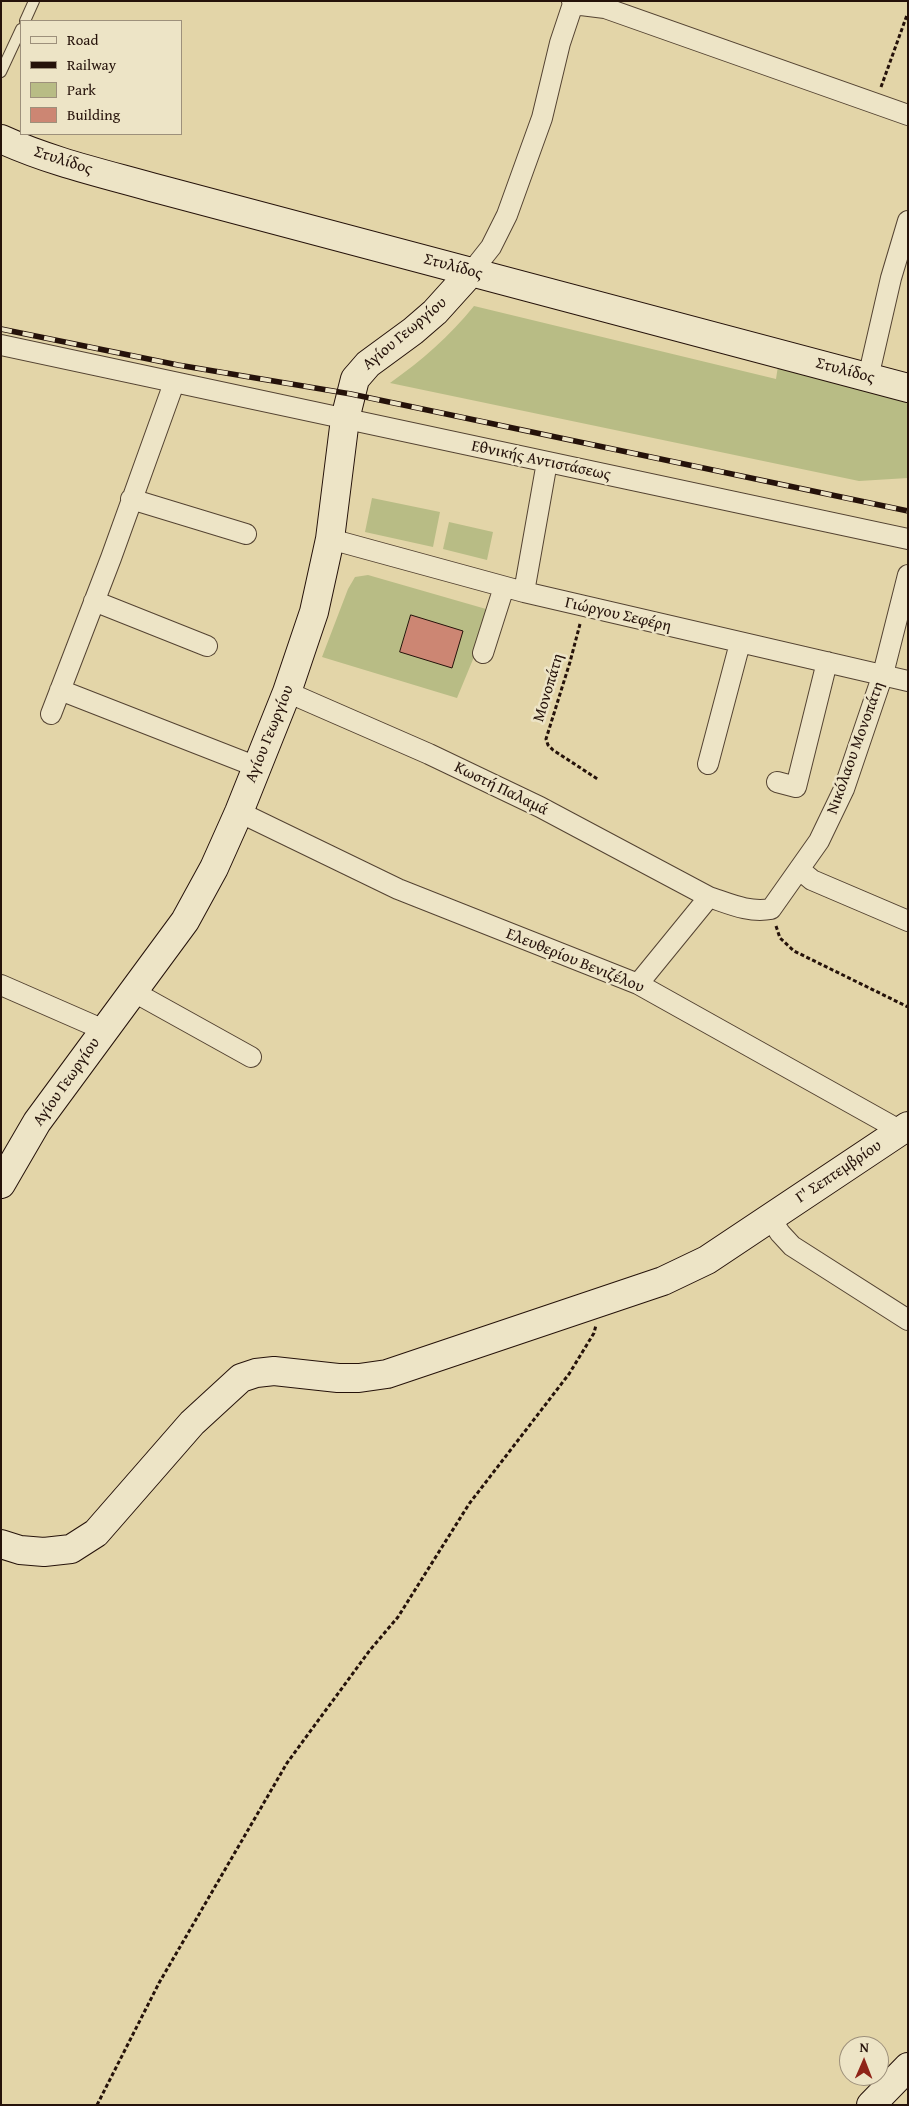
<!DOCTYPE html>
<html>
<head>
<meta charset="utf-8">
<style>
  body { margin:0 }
  #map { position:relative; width:909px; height:2106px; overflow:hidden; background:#e3d5a8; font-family:"Gentium Book Plus",serif }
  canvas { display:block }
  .frame { position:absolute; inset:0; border:2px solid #25120a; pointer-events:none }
  .legend { position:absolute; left:20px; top:20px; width:162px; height:115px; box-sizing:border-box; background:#ede4c6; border:1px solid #9d907b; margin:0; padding:6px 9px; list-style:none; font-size:15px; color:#25120a }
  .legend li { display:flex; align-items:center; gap:10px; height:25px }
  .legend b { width:25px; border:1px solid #9d907b }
  .north { position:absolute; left:839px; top:2036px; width:50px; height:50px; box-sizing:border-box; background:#ede4c6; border:1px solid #9d907b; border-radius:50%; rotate:1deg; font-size:14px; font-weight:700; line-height:20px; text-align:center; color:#25120a }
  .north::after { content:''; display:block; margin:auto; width:18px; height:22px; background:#8f2418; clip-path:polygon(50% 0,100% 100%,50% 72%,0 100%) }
</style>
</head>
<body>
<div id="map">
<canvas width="909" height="2106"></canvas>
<div class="frame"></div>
<ul class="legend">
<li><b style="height:6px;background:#ede4c6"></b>Road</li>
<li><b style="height:6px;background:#25120a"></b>Railway</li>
<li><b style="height:14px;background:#b8bc85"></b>Park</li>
<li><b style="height:14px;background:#cc8673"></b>Building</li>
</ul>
<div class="north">N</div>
</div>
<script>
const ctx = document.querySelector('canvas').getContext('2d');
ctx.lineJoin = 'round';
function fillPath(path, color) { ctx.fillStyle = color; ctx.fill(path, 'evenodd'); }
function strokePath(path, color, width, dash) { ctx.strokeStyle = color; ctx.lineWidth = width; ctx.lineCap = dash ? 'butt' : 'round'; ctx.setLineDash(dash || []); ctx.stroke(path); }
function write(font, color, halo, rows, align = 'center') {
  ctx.font = font + ' "Gentium Book Plus",serif'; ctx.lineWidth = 5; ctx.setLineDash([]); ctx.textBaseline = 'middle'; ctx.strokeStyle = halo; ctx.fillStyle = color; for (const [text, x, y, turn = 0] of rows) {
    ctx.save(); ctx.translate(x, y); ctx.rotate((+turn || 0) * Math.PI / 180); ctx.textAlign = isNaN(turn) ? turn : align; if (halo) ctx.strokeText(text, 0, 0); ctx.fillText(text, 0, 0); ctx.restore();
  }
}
const green = new Path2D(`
  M 474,306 L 776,379 L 778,366 L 908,395 L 908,478 L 859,481 L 390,383 C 421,361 450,336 474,306 Z
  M 372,498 L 440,512 L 433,547 L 365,532 Z
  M 449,522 L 493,532 L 487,560 L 443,549 Z
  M 368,575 L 493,611 L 457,698 L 322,657 L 348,589 L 355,577 Z`);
const building = new Path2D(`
  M 411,615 L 463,631 L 452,668 L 400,652 Z`);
const path = new Path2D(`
  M 881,87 L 907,15
  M 580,624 L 570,662 L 546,739 L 548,745 L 553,750 L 599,780
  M 776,926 L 780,938 L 794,951 L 908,1007
  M 97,2105 L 159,1983 L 287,1763 L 370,1650 L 398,1617 L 469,1504 L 569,1374 L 594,1333 L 596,1325`);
const lane = new Path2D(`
  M 25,21 L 34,1
  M 1,72 L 21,29`);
const street = new Path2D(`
  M 572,1 L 573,4 L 605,8 L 908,115
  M 472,271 L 491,247 L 507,215 L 542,118 L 560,43 L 573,4
  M 1,345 L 908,539
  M 868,378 L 891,278 L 908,221
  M 131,499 L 246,534
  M 330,539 L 524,592 L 908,681
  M 524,592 L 547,462
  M 94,601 L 207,646
  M 483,653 L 504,587
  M 60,690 L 257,767
  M 287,692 L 429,754 L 540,807 L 709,897
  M 51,714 L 111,558 L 174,383
  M 708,764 L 740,643
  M 777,782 L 796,787 L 827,662
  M 239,812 L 398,889 L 638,984 L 901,1131
  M 800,870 L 812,880 L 908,921
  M 638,984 L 709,897 C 730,904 749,913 771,909 L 819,841 L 844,789 L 883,674 L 908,575
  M 1,985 L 104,1030
  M 134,992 L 251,1057
  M 771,1219 L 780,1233 L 792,1246 L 908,1320`);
const secondary = new Path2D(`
  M 1,139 C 49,161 101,173 151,187 L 908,388
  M 1,1184 L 37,1122 L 185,921 L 214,868 L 239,812 L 287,692 L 314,612 L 330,539 L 345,419 L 355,379 L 368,364 L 413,331 L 435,312 L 472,271
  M 1,1544 L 20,1550 L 44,1552 L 71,1549 L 96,1533 L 192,1423 L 241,1378 L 256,1373 L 274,1371 L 338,1378 L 359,1378 L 387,1374 L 663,1281 L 707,1260 L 908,1126
  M 871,2105 L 908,2067`);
const rail = new Path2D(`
  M 1,329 L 178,365 L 351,394 L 908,511`);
const streetNames = [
  ["Στυλίδος",63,161,18],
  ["Στυλίδος",453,267,15],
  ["Αγίου Γεωργίου",405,334,-40],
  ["Στυλίδος",845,371,15],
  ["Εθνικής Αντιστάσεως",541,461,12],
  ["Γιώργου Σεφέρη",618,615,13],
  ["Μονοπάτη",549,688,-73],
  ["Αγίου Γεωργίου",270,734,-68],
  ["Νικόλαου Μονοπάτη",856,748,-70],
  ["Κωστή Παλαμά",501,789,26],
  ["Ελευθερίου Βενιζέλου",575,961,22],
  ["Αγίου Γεωργίου",67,1082,-55],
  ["Γ' Σεπτεμβρίου",839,1172,-34]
];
fillPath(green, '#b8bc85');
fillPath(building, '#cc8673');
strokePath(building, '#25120a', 1);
strokePath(lane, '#544332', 12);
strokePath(street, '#544332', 22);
strokePath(secondary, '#25120a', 30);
strokePath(path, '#25120a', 3, [4, 2.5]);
strokePath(lane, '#ede4c6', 10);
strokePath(street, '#ede4c6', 20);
strokePath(secondary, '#ede4c6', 28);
strokePath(rail, '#25120a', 5.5);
strokePath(rail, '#ede4c6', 4, [11]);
write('16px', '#25120a', '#ede4c6', streetNames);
</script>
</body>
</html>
